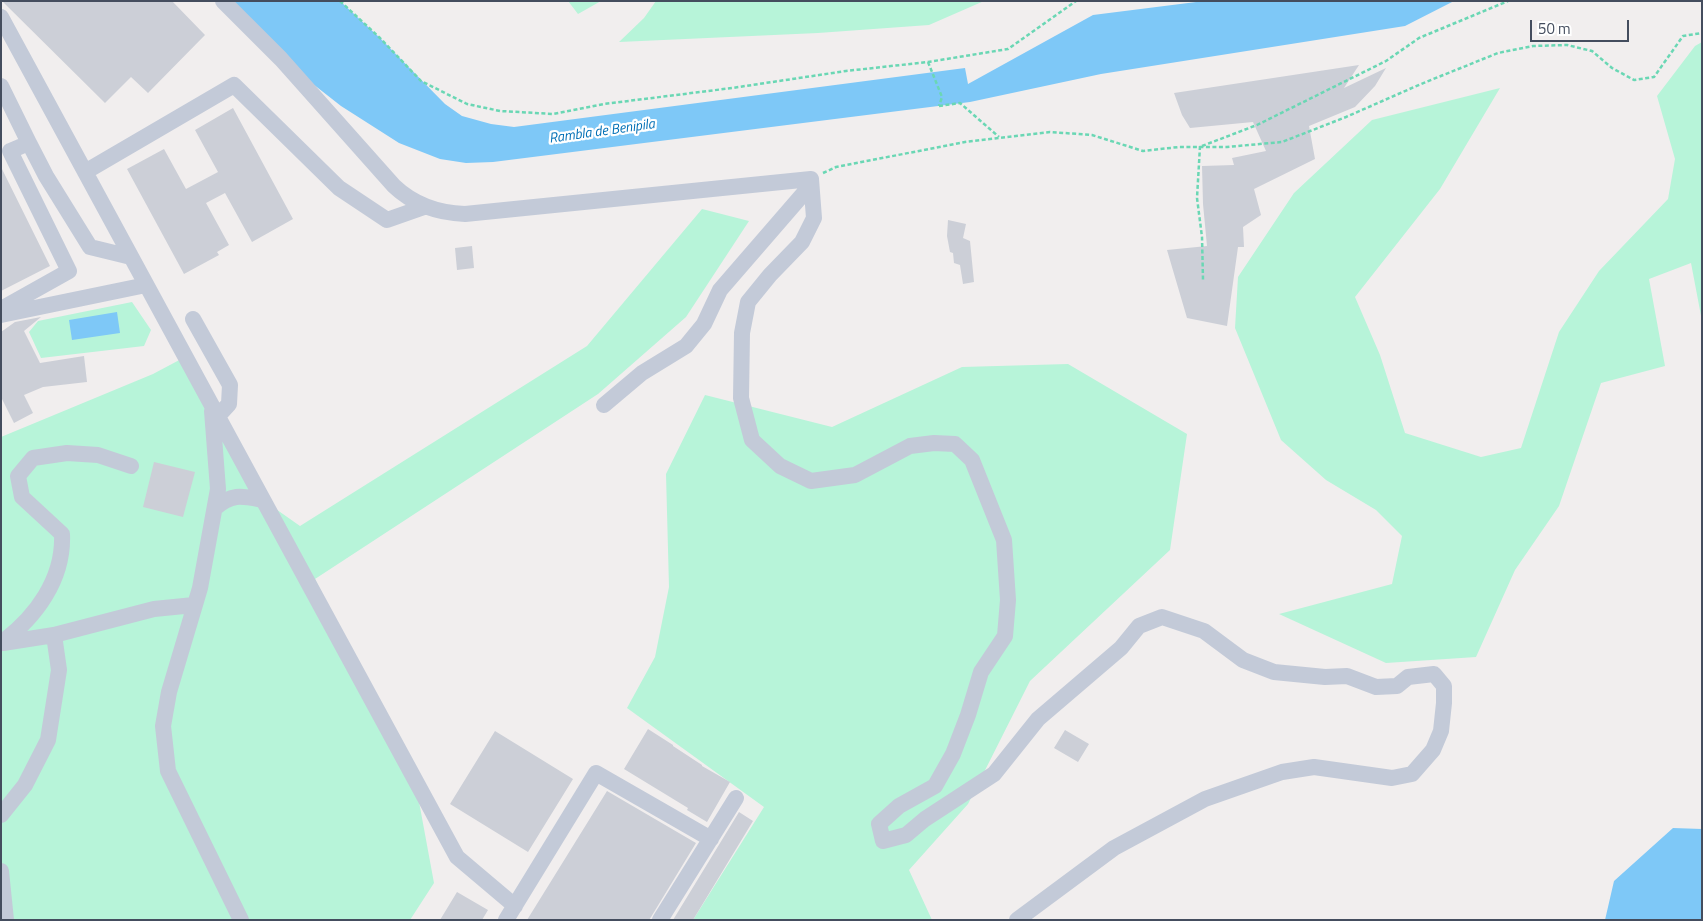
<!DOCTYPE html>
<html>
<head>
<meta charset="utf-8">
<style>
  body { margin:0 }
  #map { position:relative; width:1703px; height:921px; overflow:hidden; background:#f1eeee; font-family:"Titillium Web",sans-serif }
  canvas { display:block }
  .frame { position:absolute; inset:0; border:2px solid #444d5e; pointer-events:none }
  .scale { position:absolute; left:1530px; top:20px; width:99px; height:22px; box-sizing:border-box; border:2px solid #444d5e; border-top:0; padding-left:6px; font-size:15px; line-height:18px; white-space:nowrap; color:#444d5e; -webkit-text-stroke:4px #fff; paint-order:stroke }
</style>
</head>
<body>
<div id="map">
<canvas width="1703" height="921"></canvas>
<div class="frame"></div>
<div class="scale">50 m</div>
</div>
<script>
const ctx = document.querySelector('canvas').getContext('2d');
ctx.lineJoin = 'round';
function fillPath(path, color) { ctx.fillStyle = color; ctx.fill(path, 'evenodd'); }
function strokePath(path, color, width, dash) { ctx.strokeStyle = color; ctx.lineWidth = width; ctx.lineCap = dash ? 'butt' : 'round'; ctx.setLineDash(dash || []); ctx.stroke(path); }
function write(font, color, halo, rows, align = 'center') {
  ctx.font = font + ' "Titillium Web",sans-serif'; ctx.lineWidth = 4.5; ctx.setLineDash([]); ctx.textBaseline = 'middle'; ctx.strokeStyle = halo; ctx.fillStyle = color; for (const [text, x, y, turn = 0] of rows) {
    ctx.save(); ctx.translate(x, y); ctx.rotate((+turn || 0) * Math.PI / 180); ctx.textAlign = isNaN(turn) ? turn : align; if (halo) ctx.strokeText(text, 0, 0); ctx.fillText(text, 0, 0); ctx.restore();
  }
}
const green = new Path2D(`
  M 568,1 L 601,1 L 578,14 Z
  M 656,1 L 984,1 L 929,25 L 818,33 L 619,42 L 644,18 Z
  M 1702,42 L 1702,321 L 1691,263 L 1649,279 L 1665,366 L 1601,383 L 1559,506 L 1515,570 L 1476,657 L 1386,663 L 1279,614 L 1392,584 L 1402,536 L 1376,510 L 1326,480 L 1281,440 L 1235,328 L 1238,277 L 1294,193 L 1372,120 L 1500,88 L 1440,189 L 1355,297 L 1380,355 L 1405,433 L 1481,457 L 1521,448 L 1559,332 L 1599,271 L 1668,199 L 1675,159 L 1657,96 L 1695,46 Z
  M 702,209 L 749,221 L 686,317 L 598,394 L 315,579 L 415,780 L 434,883 L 410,920 L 1,920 L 1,437 L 153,374 L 185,357 L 263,500 L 300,526 L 587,346 Z
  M 132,302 L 151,330 L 144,346 L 41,358 L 29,332 L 38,321 Z
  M 1068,364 L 1187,434 L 1170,550 L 1030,681 L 968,804 L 909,870 L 932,920 L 693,920 L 764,807 L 627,708 L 655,657 L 669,587 L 666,474 L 705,395 L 832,427 L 962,367 Z`);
const water = new Path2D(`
  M 223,1 L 340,1 L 380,38 L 445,104 L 462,116 L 491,124 L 514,127 L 965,68 L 968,84 L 1093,15 L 1204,1 L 1454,1 L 1405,26 L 1101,74 L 970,102 L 493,162 L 466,163 L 440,159 L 399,143 L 341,106 L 281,59 Z
  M 117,312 L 120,333 L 72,340 L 69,320 Z
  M 1673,828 L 1702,829 L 1702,920 L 1605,920 L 1614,881 Z`);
const building = new Path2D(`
  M 2,1 L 172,1 L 205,35 L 148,93 L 131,77 L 105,103 Z
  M 1359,65 L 1344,88 L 1386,68 L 1375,86 L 1355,107 L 1309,126 L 1315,159 L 1254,189 L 1261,215 L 1243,227 L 1244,247 L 1238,247 L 1227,326 L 1187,318 L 1167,250 L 1207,246 L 1203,204 L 1202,166 L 1234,165 L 1232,158 L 1266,151 L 1253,122 L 1190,128 L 1182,115 L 1174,93 Z
  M 233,108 L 293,219 L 252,242 L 225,193 L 206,203 L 229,245 L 217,252 L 219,255 L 184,274 L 127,169 L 164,149 L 186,189 L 218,172 L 195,130 Z
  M 1,167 L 50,266 L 1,291 Z
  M 948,220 L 966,224 L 963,238 L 970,241 L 974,282 L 963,284 L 960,265 L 954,263 L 953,253 L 950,252 L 947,236 Z
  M 472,246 L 474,268 L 457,270 L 455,248 Z
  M 41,317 L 24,331 L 40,363 L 84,356 L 87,382 L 43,387 L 24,395 L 33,413 L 14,423 L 1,397 L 1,332 L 15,322 Z
  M 154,462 L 195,472 L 183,517 L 143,507 Z
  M 648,729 L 673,745 L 673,746 L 702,765 L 702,766 L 730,782 L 707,822 L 687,810 L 688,808 L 624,769 Z
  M 1065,730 L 1089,744 L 1078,762 L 1054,748 Z
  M 495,731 L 573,779 L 528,852 L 450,804 Z
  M 607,791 L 696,843 L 651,917 L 649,920 L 527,920 Z
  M 739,812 L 753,821 L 693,920 L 673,920 Z
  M 457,892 L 488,910 L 482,920 L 440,920 Z`);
const path = new Path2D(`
  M 340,1 L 380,38 L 421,81 L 467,104 L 500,111 L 553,114 L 604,104 L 732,88 L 846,71 L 928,62 L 1008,49 L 1076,1
  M 928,62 L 942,97 L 939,106
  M 939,106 L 960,103 L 999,137
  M 1200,146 L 1197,198 L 1202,237 L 1203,280
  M 1202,146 L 1257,125 L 1386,61 L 1419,38 L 1508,1
  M 823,173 L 836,167 L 965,142 L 1050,132 L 1092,135 L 1143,151 L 1179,147 L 1227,147 L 1282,142 L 1346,117 L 1421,84 L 1498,53 L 1533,46 L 1567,45 L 1592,51 L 1612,68 L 1634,80 L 1654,77 L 1683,36 L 1702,33`);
const minor = new Path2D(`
  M 223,1 L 281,59 L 394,186 C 414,205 437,213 465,214 L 811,179
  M 1,17 L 457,857 L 515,906
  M 1,86 L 29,143
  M 85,172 L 234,85 L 339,188 L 387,220 L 424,207
  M 811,179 L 814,218 L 802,242 L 770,275 L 748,302 L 742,333 L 741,398 L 752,440 L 780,466 L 811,481 L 855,475 L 910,446 L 934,443 L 955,444 L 972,460 L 1004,540 L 1008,600 L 1005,636 L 981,672 L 968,715 L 953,754 L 935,786 L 899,806 L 879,824 L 883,841 L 906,835 L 925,819 L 994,774 L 1038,719 L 1121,648 L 1139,626 L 1162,617 L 1204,631 L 1243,660 L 1274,672 L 1325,677 L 1347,676 L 1376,687 L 1397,686 L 1408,677 L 1434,674 L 1444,686 L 1444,703 L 1441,731 L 1433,750 L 1412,774 L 1392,778 L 1314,767 L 1282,772 L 1205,799 L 1114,848 L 1017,920
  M 1,309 L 69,271 L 10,151 L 29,143 L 46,176 L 90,247 L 131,257
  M 1,315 L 146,285
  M 193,319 L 230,385 L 229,404 L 218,416
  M 604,405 L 642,373 L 686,346 L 704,324 L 720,290 L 804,193 L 811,179
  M 212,411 L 218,489 L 200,588 L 169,692 L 163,726 L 168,771 L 241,920
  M 215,508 C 232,493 242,496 263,500
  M 1,643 C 36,617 64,579 62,534 L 22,497 L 18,476 L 33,458 L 67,453 L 98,455 L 131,466
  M 3,643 L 54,635 L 154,609 L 194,605
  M 1,815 L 25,785 L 48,740 L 59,670 L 54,635
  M 1,871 L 6,920
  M 506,920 L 596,773 L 711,839
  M 660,920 L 736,798`);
const waterNames = [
  ["Rambla de Benipila",602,132,-8]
];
fillPath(green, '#b7f4d9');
fillPath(water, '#7ec8f7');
fillPath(building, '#cccfd7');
strokePath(path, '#6ad7b4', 2.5, [4, 2.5]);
strokePath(minor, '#c3cad8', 16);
write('italic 14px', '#006fb5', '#fff', waterNames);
</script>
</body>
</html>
